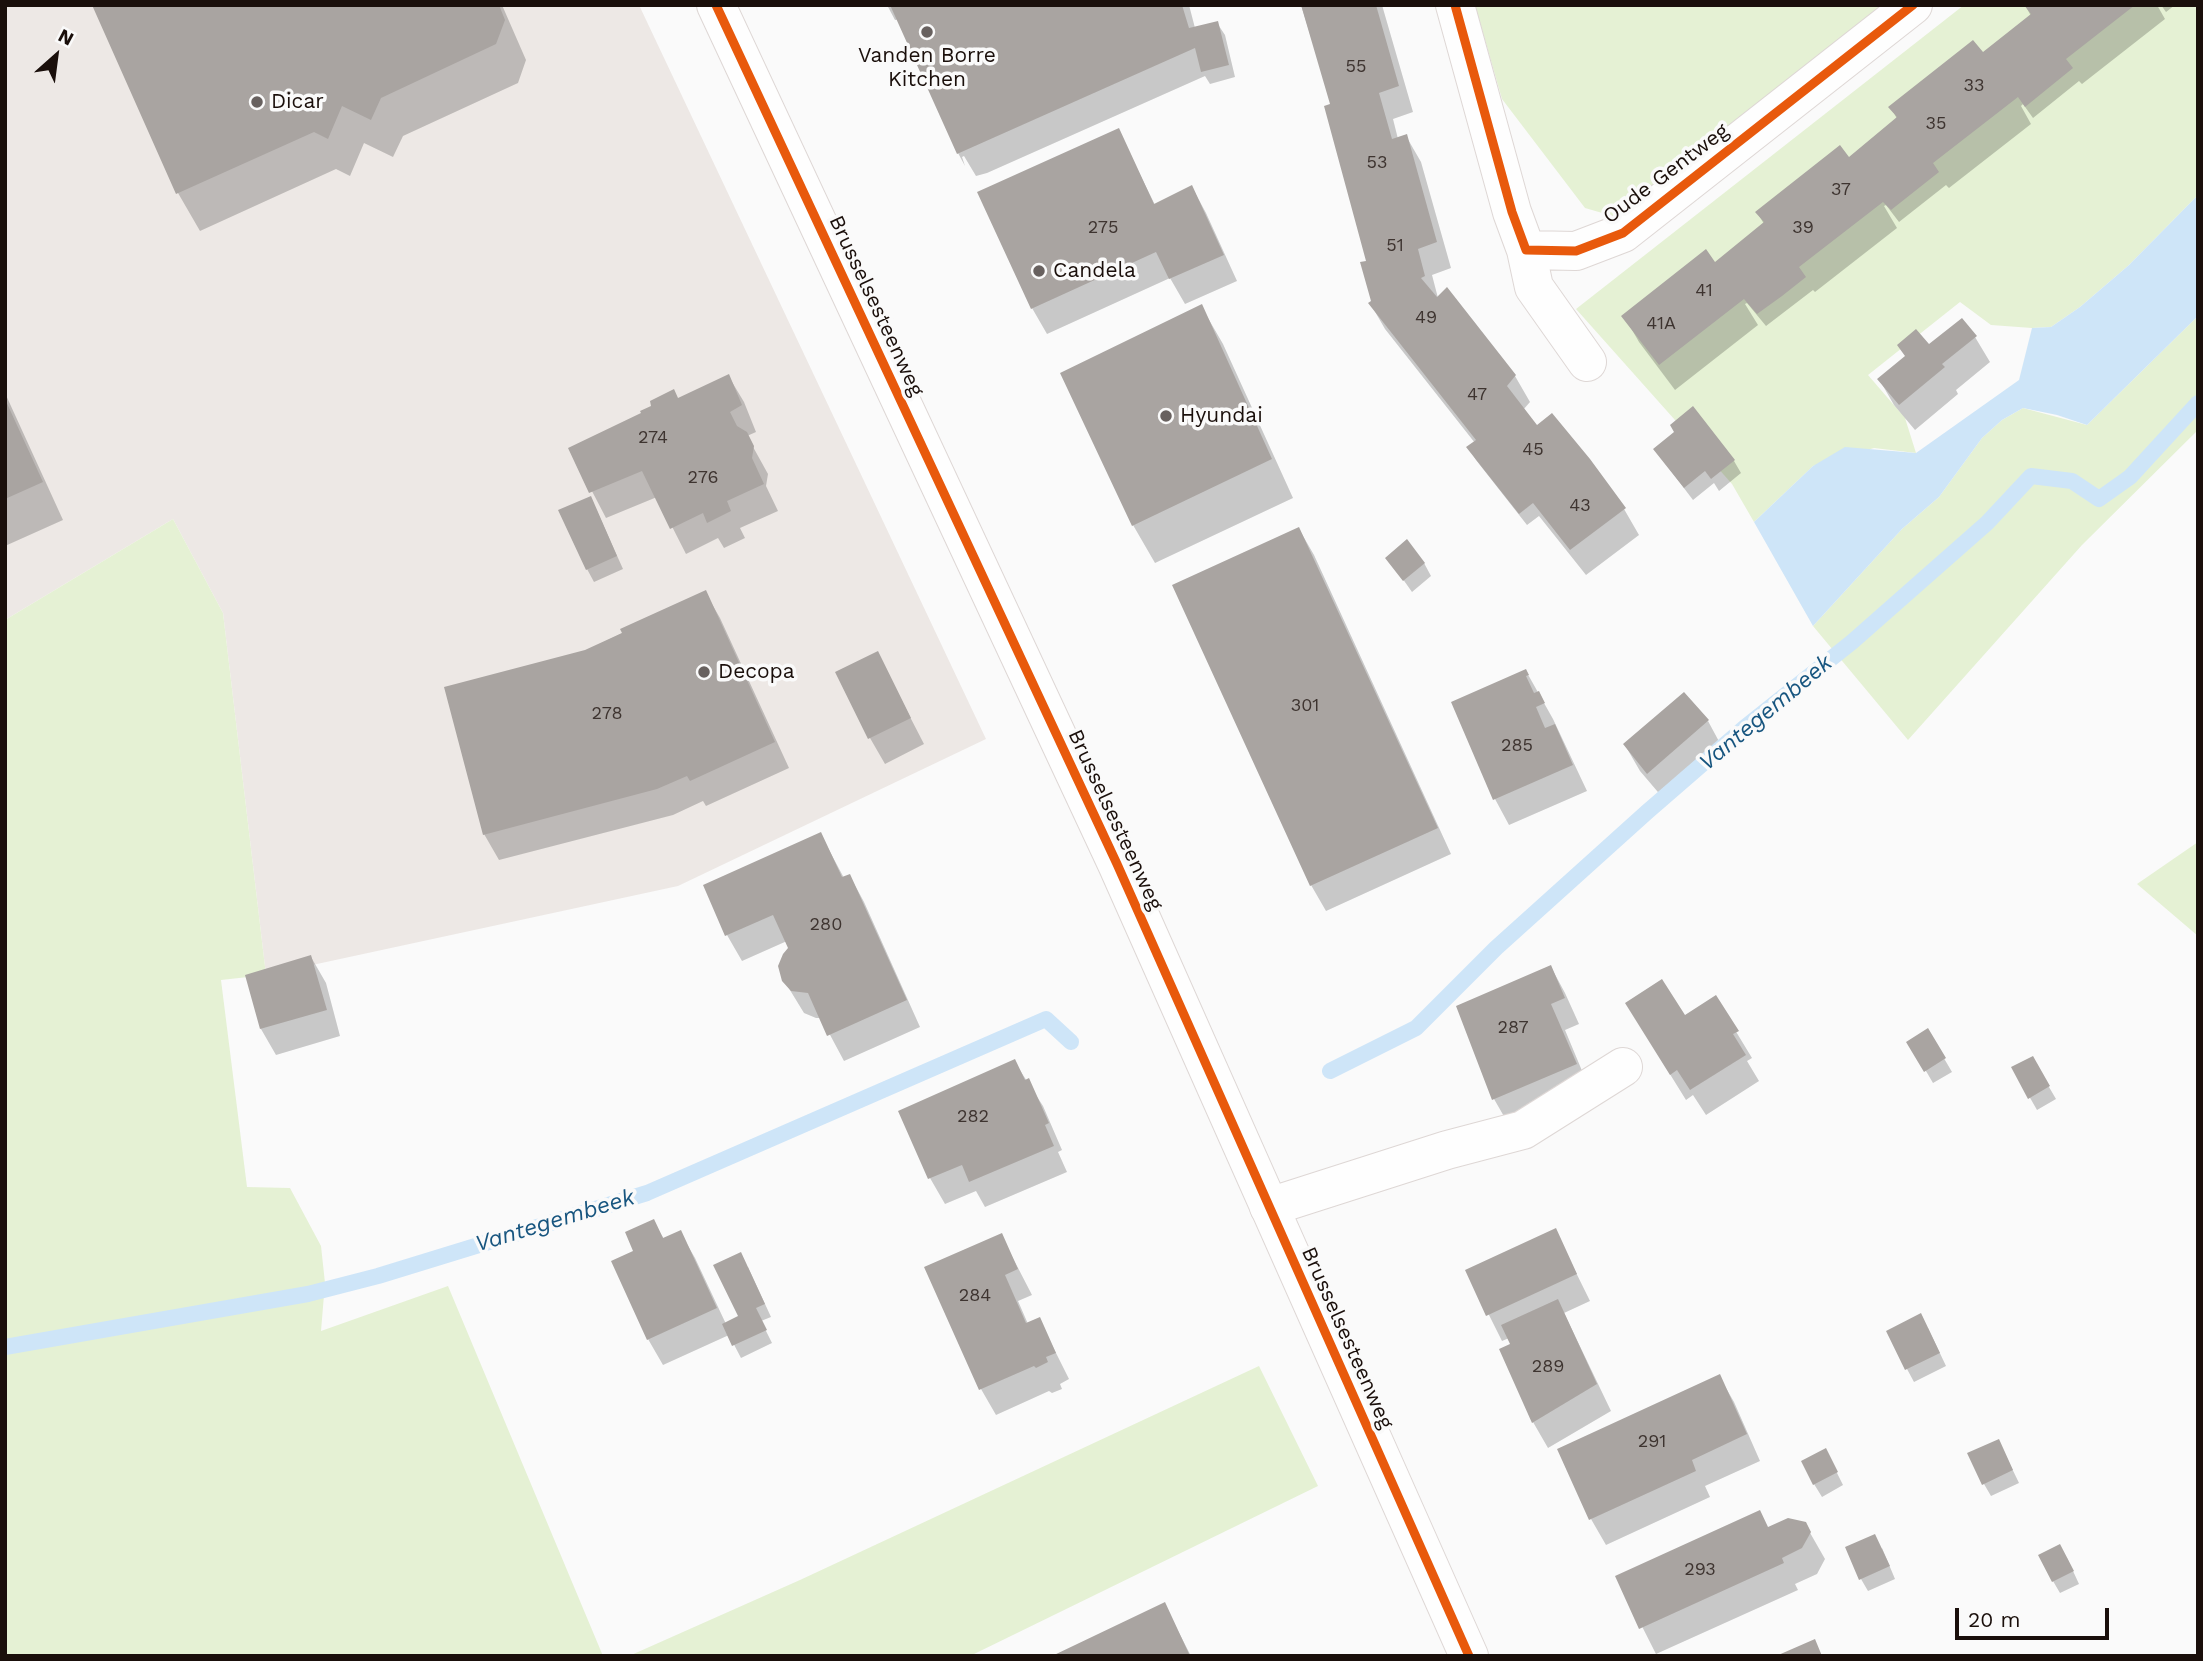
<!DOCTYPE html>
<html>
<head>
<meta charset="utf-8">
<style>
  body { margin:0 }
  #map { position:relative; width:2203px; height:1661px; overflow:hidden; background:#fafafa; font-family:"Work Sans",sans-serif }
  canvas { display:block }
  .frame { position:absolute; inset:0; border:7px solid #1a0f0b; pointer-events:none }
  .north { position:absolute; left:21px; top:21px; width:70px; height:70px; -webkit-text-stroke:5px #fafafa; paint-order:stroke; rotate:28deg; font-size:19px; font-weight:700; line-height:28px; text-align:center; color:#1a0f0b }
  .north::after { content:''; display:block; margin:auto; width:24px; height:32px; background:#1a0f0b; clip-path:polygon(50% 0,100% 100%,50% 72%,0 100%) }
  .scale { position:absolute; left:1955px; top:1608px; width:154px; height:32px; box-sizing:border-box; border:4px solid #1a0f0b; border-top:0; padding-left:9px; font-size:21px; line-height:24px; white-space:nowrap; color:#1a0f0b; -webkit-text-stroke:5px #fafafa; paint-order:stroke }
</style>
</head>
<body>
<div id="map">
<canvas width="2203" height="1661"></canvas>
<div class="frame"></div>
<div class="north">N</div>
<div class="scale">20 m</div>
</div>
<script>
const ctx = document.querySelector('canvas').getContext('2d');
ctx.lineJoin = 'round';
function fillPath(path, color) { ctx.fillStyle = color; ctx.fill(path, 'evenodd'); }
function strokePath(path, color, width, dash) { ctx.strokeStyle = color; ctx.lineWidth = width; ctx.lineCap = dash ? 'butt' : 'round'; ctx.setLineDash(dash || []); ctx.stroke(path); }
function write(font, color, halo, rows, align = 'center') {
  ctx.font = font + ' "Work Sans",sans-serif'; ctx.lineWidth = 7; ctx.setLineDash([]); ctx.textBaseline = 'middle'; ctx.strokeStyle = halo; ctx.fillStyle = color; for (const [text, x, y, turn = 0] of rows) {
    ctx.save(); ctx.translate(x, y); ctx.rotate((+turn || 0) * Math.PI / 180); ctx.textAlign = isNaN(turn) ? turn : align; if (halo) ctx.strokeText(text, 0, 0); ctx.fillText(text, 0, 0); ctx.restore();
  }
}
const built = new Path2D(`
  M 5,5 L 639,5 L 986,739 L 678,886 L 266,975 L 223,613 L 173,519 L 5,620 Z`);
const green = new Path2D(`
  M 1475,5 L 1890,5 L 1623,219 L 1585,208 L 1502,99 Z
  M 1964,5 L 2198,5 L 2198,195 L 2129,265 L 2080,307 L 2051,327 L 2032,328 L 1991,325 L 1960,302 L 1868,375 L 1905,418 L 1916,453 L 1874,448 L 1813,466 L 1754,522 L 1732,484 L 1576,309 Z
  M 2198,316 L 2198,430 L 2082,545 L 1908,740 L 1813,626 L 1902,529 L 1939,497 L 1982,438 L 2002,420 L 2023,408 L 2087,425 Z
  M 173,519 L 223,613 L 266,975 L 221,980 L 247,1187 L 290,1188 L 321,1246 L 325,1283 L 321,1331 L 448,1286 L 603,1656 L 5,1656 L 5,620 Z
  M 2198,842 L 2198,936 L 2137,884 Z
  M 1259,1366 L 1318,1486 L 970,1656 L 629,1656 L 800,1580 Z`);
const water = new Path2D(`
  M 2198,195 L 2198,316 L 2087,425 L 2057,415 L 2023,408 L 2002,420 L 1982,438 L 1939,497 L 1902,529 L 1813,626 L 1754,522 L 1813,466 L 1845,447 L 1916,453 L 2019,380 L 2032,328 L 2051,327 L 2080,307 L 2129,265 Z`);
const shadow = new Path2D(`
  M 94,5 L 502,5 L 526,60 L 518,83 L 403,136 L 393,157 L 364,143 L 350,176 L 336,169 L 200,231 L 178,193 Z
  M 887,5 L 1189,5 L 1195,28 L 1217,23 L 1225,35 L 1235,77 L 1210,84 L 1205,76 L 987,173 L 976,176 L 964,156 L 962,157 L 965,166 L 958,153 L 901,19 L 895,20 Z
  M 1301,5 L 1382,5 L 1413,112 L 1393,119 L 1398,139 L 1406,136 L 1421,162 L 1451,268 L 1432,275 L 1438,298 L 1515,376 L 1530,402 L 1523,410 L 1537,427 L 1624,509 L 1639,535 L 1586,575 L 1539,516 L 1527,525 L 1476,460 L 1469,448 L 1475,443 L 1385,329 L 1370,303 L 1373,302 L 1368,262 L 1332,105 Z
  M 2025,5 L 2157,5 L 2165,19 L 2082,84 L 2079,81 L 2033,118 L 2023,104 L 2021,106 L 2031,124 L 1949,188 L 1946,185 L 1899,222 L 1886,205 L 1884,206 L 1897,228 L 1815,292 L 1813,290 L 1766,326 L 1747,303 L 1745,304 L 1758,325 L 1675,390 L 1639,342 L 1624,316 L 1715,264 L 1764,224 L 1757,212 L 1853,165 L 1897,119 L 1891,107 L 1988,62 L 2031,16 Z
  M 2161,5 L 2175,5 L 2166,12 Z
  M 1118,130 L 1155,205 L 1192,187 L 1206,213 L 1237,281 L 1185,304 L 1170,278 L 1047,334 L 1032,308 Z
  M 1201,306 L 1223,344 L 1293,498 L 1155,563 L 1133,525 Z
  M 1975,337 L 1990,362 L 1956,390 L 1958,394 L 1915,430 L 1894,405 L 1879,379 L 1929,347 Z
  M 729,377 L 744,402 L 756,432 L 747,436 L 768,474 L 766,486 L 778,511 L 740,528 L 745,538 L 724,548 L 718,538 L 686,554 L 657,497 L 606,518 L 570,449 Z
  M 5,393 L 63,520 L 5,546 Z
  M 1655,450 L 1734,461 L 1741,473 L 1719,491 L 1714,483 L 1693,500 Z
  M 597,511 L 623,569 L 594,582 L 587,569 Z
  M 1299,529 L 1314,555 L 1451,854 L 1326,911 L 1311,885 Z
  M 1388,558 L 1424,563 L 1431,576 L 1412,592 Z
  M 705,592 L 720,618 L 789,768 L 706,806 L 703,801 L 673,815 L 499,860 L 484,834 L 586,651 Z
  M 877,653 L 924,744 L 885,764 L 870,738 Z
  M 1526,671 L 1553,719 L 1587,791 L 1509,825 L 1495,799 Z
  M 1708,721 L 1722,747 L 1663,798 L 1640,771 L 1625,745 Z
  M 821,835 L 844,878 L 850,876 L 864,902 L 920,1027 L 844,1061 L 821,1018 L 816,1018 L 804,1013 L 782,977 L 790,948 L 787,941 L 742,961 L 727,935 Z
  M 311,957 L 326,983 L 340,1036 L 276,1055 L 261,1029 L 247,976 Z
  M 1551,967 L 1565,993 L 1579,1024 L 1565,1030 L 1590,1090 L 1509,1125 L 1494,1099 Z
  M 1715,997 L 1752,1058 L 1747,1061 L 1759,1081 L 1706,1115 L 1693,1095 L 1686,1100 L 1642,1029 L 1684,1017 Z
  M 1928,1031 L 1952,1072 L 1933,1083 L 1909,1042 Z
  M 2032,1058 L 2056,1099 L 2037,1110 L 2013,1068 Z
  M 1014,1061 L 1043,1106 L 1062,1150 L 1058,1152 L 1067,1172 L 985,1207 L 976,1191 L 945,1204 L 930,1178 Z
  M 653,1221 L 664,1239 L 680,1232 L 695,1258 L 726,1324 L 740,1317 L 748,1267 L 771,1317 L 761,1321 L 772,1343 L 741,1358 L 729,1335 L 663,1365 L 648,1339 L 635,1252 Z
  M 1555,1230 L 1590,1301 L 1564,1313 L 1611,1411 L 1548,1448 L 1533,1422 L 1513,1345 L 1509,1338 L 1502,1341 L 1467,1271 Z
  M 1001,1235 L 1032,1295 L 1018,1301 L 1028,1324 L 1039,1319 L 1069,1379 L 1060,1384 L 1062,1389 L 1052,1393 L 1049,1391 L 996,1415 L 981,1389 Z
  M 1928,1328 L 1946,1366 L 1914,1382 L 1907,1369 Z
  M 1719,1376 L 1734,1402 L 1760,1461 L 1705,1486 L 1710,1497 L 1606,1545 L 1591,1519 Z
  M 2005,1454 L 2019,1483 L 1991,1496 L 1984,1484 Z
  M 1832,1463 L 1843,1485 L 1822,1497 L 1814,1484 Z
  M 1805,1524 L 1825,1559 L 1817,1574 L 1795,1584 L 1798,1590 L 1656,1654 L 1617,1577 Z
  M 1882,1548 L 1895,1579 L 1868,1591 L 1861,1579 Z
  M 2067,1558 L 2079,1584 L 2060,1593 L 2053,1581 Z
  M 1164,1604 L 1191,1656 L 1056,1656 Z`);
const stream = new Path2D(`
  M 1330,1071 L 1416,1028 L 1496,948 L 1647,812 L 1744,728 L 1852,642 L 1987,523 L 2031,476 L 2072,481 L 2099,499 L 2130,477 L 2198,403
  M 5,1347 L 308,1294 L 378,1276 L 557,1221 L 647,1193 L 1046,1019 L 1071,1042`);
const building = new Path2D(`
  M 92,5 L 499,5 L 505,20 L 496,44 L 381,98 L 371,120 L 342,106 L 328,139 L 314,132 L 176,194 Z
  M 890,5 L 1182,5 L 1189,28 L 1218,21 L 1229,65 L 1201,72 L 1195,48 L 957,154 Z
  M 1301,5 L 1376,5 L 1399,86 L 1379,93 L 1392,139 L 1407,134 L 1437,242 L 1418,249 L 1425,276 L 1421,278 L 1437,297 L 1447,287 L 1516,375 L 1507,386 L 1537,425 L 1552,413 L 1590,459 L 1626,508 L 1570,550 L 1533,503 L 1519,514 L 1466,447 L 1476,440 L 1368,303 L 1371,301 L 1360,262 L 1366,261 L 1324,106 L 1330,104 Z
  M 2024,5 L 2135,5 L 2066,59 L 2073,68 L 2025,107 L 2018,97 L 1933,163 L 1939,172 L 1891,210 L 1883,202 L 1799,267 L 1806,277 L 1782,296 L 1757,314 L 1744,299 L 1659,365 L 1621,316 L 1706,249 L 1715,262 L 1764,222 L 1755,212 L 1840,145 L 1849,157 L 1897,117 L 1888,107 L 1973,40 L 1983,52 L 2031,14 Z
  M 1119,128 L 1154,204 L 1192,185 L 1224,255 L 1169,279 L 1156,252 L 1031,309 L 977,192 Z
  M 1202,304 L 1272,459 L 1132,526 L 1060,373 Z
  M 1962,318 L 1977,336 L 1942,364 L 1945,367 L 1899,405 L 1877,379 L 1905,356 L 1897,345 L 1916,329 L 1929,344 Z
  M 729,374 L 742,405 L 730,412 L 737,426 L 747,432 L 754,446 L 752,458 L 764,484 L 727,501 L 731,511 L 707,523 L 703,513 L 670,529 L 642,471 L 589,493 L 568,448 L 641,413 L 640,411 L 651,406 L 650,401 L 674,389 L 678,398 Z
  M 5,399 L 43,482 L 5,499 Z
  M 1693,406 L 1735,460 L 1711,479 L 1705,471 L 1684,488 L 1653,449 L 1674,432 L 1670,425 Z
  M 591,496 L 617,556 L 586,570 L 558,510 Z
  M 1299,527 L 1438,828 L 1310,886 L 1172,585 Z
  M 1407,539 L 1425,563 L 1403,581 L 1385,558 Z
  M 706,590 L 775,742 L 690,781 L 687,776 L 657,789 L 483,835 L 444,687 L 585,650 L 622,633 L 620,629 Z
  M 878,651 L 911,718 L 868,739 L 835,672 Z
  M 1526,669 L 1529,675 L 1526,676 L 1534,693 L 1539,691 L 1545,703 L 1536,707 L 1545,728 L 1555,724 L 1573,765 L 1493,800 L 1451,702 Z
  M 1684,692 L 1709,720 L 1647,774 L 1623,744 Z
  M 821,832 L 842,877 L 850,874 L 907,1000 L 827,1036 L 808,993 L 791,991 L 782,981 L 778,966 L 783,954 L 788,948 L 773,915 L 725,936 L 703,885 Z
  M 311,955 L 327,1010 L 260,1029 L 245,975 Z
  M 1551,965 L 1565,998 L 1551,1004 L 1577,1064 L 1492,1100 L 1456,1006 Z
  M 1662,979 L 1685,1015 L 1716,995 L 1739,1031 L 1733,1034 L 1746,1055 L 1690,1090 L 1677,1070 L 1670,1075 L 1625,1003 Z
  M 1928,1028 L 1946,1058 L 1924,1072 L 1906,1042 Z
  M 2033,1056 L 2050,1086 L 2028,1099 L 2011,1067 Z
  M 1015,1059 L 1025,1080 L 1029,1078 L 1049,1123 L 1045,1125 L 1054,1146 L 969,1182 L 962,1165 L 928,1179 L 898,1111 Z
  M 654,1219 L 663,1238 L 681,1230 L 717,1308 L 647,1340 L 611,1261 L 633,1251 L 625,1232 Z
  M 1556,1228 L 1577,1274 L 1486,1316 L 1465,1270 Z
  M 1002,1233 L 1018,1269 L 1005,1275 L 1026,1323 L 1040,1317 L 1056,1353 L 1046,1357 L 1048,1362 L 1036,1368 L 1034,1366 L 979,1390 L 924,1267 Z
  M 741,1252 L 765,1304 L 756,1308 L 767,1330 L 732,1346 L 722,1324 L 738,1316 L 713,1265 Z
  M 1558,1299 L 1597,1384 L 1532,1423 L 1499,1349 L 1510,1344 L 1501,1325 Z
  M 1921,1313 L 1940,1353 L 1905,1370 L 1886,1331 Z
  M 1720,1374 L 1747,1434 L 1692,1460 L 1696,1471 L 1589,1520 L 1557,1449 Z
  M 1999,1439 L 2013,1470 L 1982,1485 L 1967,1453 Z
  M 1826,1448 L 1838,1472 L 1813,1485 L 1801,1461 Z
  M 1760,1510 L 1768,1527 L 1788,1518 L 1806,1522 L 1811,1532 L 1802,1548 L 1782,1558 L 1784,1563 L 1639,1629 L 1615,1576 Z
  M 1875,1534 L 1890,1566 L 1859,1580 L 1845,1547 Z
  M 2060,1544 L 2074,1571 L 2052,1582 L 2038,1555 Z
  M 1165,1602 L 1190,1656 L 1052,1656 L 1163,1603 Z
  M 1815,1639 L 1822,1656 L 1776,1656 Z`);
const minor = new Path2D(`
  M 1455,5 L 1512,212 L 1526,250 L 1576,251 L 1623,233 L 1913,5
  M 1526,250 L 1534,287 L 1587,362
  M 1269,1207 L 1447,1150 L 1523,1130 L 1623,1067`);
const major = new Path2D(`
  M 716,5 L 1117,864 L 1469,1656`);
const cycleway = new Path2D(`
  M 716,5 L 1117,864 L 1469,1656
  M 1455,5 L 1512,212 L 1526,250 L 1576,251 L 1623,233 L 1913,5`);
const markers = [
  [927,32,7,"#68615f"],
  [257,102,7,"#68615f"],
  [1039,271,7,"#68615f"],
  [1166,416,7,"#68615f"],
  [704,672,7,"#68615f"]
];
const numberNames = [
  ["55",1356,67],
  ["33",1974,86],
  ["35",1936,124],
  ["53",1377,163],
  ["37",1841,190],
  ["275",1103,228],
  ["39",1803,228],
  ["51",1395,246],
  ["41",1704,291],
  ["49",1426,318],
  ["41A",1661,324],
  ["47",1477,395],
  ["274",653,438],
  ["45",1533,450],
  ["276",703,478],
  ["43",1580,506],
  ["301",1305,706],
  ["278",607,714],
  ["285",1517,746],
  ["280",826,925],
  ["287",1513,1028],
  ["282",973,1117],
  ["284",975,1296],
  ["289",1548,1367],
  ["291",1652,1442],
  ["293",1700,1570]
];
const poiNames = [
  ["Vanden Borre",927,56,"center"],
  ["Kitchen",927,80,"center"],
  ["Dicar",271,102],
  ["Candela",1053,271],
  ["Hyundai",1180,416],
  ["Decopa",718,672]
];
const streetNames = [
  ["Oude Gentweg",1666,174,-37],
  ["Brusselsesteenweg",876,306,65],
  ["Brusselsesteenweg",1115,820,65],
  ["Brusselsesteenweg",1347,1338,66]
];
const waterNames = [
  ["Vantegembeek",1766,713,-40],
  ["Vantegembeek",555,1221,-17]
];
fillPath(built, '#ede8e5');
fillPath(green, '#e5f1d4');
fillPath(water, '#cee5f8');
fillPath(shadow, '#0003');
strokePath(stream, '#cee5f8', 16);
fillPath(building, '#a9a4a1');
strokePath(minor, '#ded7d5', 40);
strokePath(major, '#ded7d5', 40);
strokePath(minor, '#fefefe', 38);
strokePath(major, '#fefefe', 38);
strokePath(cycleway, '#e8590c', 9);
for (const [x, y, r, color] of markers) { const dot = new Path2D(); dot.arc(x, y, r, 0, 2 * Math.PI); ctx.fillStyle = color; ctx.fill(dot); strokePath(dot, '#fafafa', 2.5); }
write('18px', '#3e3430', null, numberNames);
write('21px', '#1a0f0b', '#fafafa', poiNames, 'left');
write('21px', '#1a0f0b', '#fafafa', streetNames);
write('italic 23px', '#17557f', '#fafafa', waterNames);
</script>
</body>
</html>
